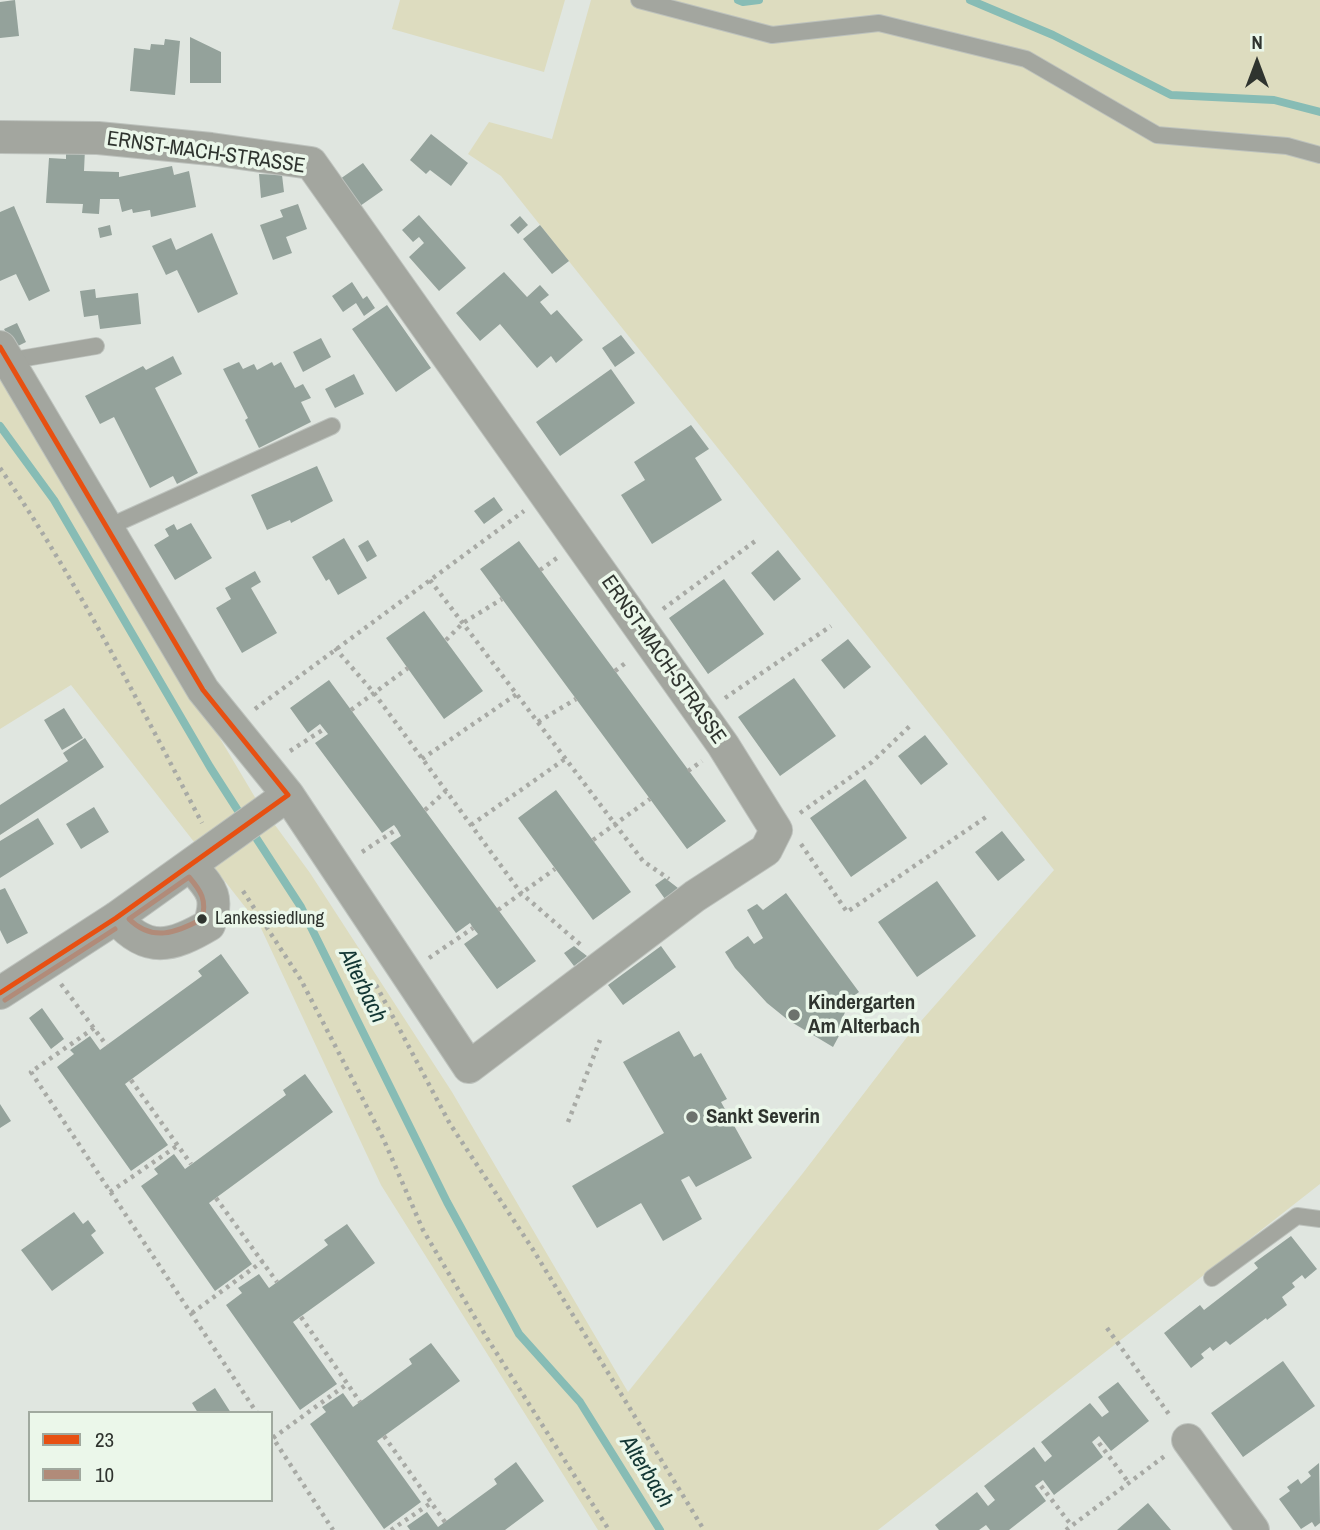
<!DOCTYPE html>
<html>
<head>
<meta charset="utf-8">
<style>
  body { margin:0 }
  #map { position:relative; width:1320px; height:1530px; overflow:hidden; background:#e0e6e0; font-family:"Archivo Narrow",sans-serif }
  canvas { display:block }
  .legend { position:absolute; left:28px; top:1411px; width:245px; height:91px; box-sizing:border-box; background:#ebf7ea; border:2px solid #a0a99f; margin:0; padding:9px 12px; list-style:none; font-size:21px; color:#2f342f }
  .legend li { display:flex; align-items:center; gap:14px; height:35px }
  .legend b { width:35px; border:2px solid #a0a99f }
  .north { position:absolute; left:1222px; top:28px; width:70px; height:70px; -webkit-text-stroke:5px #ebf7ea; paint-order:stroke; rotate:0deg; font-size:19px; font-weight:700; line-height:28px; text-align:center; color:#2f342f }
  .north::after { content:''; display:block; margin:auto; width:24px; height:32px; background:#2f342f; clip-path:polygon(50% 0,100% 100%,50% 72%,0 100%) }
</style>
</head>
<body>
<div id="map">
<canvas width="1320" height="1530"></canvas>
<ul class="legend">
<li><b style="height:9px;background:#e75012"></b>23</li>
<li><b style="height:9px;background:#b18b79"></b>10</li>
</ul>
<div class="north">N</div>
</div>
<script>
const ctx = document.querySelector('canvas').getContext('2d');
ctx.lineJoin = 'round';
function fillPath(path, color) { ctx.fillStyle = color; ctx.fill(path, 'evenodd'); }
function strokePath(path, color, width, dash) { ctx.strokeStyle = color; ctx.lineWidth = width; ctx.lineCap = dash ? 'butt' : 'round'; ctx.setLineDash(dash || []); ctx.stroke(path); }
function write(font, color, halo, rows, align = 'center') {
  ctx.font = font + ' "Archivo Narrow",sans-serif'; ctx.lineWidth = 7; ctx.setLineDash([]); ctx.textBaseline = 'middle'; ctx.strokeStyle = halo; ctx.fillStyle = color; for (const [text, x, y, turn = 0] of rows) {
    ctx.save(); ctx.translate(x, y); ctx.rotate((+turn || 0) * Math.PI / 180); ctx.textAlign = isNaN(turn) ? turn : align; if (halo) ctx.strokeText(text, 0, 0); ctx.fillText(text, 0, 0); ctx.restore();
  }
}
const green = new Path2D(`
  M 400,0 L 565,0 L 544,72 L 392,29 Z
  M 591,0 L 1320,0 L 1320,1184 L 878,1530 L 598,1530 L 381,1185 L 260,926 L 71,685 L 0,729 L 0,368 L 256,799 L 310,873 L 452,1092 L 628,1392 L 803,1173 L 907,1037 L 1054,870 L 501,176 L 468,154 L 489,122 L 552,139 Z`);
const stream = new Path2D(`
  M 738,0 L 743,2 L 759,0
  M 970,0 L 1053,35 L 1171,95 L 1274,100 L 1320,112
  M 0,426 L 54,500 L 210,767 L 244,820
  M 251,830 L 301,907 L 447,1202 L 519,1334 L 580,1402 L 660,1530`);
const building = new Path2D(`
  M 15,0 L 19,36 L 0,38 L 0,2 Z
  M 190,37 L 221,52 L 221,83 L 190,83 Z
  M 165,39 L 180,41 L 175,95 L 130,91 L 134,48 L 150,50 L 151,44 L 164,45 Z
  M 431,134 L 468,163 L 451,186 L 430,170 L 426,174 L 410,160 Z
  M 66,148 L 85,149 L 84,171 L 119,172 L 119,177 L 172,166 L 174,175 L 189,171 L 196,207 L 151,217 L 150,210 L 133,213 L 132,209 L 122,212 L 119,199 L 100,199 L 99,214 L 82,213 L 83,204 L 46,203 L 49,158 L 66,159 Z
  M 363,163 L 383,190 L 360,206 L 340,179 Z
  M 259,174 L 282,175 L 284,192 L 261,198 Z
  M 298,204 L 307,229 L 286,237 L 292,253 L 273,260 L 260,225 L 283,217 L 280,210 Z
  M 14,206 L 50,291 L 29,301 L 16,274 L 0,281 L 0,212 Z
  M 419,215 L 466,268 L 439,291 L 409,257 L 424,243 L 419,237 L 413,242 L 402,230 Z
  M 520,216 L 528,225 L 518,234 L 510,225 Z
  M 110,225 L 112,235 L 100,238 L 98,228 Z
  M 540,225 L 569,261 L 552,274 L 523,239 Z
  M 212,233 L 238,294 L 198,313 L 177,270 L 166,275 L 152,246 L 171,238 L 176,250 Z
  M 504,272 L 527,297 L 540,285 L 549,295 L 540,302 L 551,315 L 557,310 L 583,340 L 556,363 L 551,356 L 537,368 L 500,324 L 480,341 L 456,313 Z
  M 352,282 L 363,299 L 367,296 L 375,308 L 364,316 L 356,303 L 343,312 L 332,296 Z
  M 95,289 L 96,298 L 138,293 L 141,324 L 100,329 L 98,315 L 84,317 L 80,291 Z
  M 387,305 L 431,368 L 396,392 L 352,329 Z
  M 17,323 L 26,342 L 14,348 L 4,329 Z
  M 621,335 L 635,353 L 615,367 L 602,348 Z
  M 321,338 L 331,357 L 303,372 L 293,352 Z
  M 173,356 L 182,374 L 155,388 L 198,473 L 177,484 L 173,476 L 150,488 L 114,417 L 100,424 L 85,396 L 143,366 L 146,370 Z
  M 239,362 L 243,369 L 254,364 L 257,370 L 272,362 L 274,366 L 281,362 L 295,388 L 303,384 L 311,398 L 301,402 L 311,422 L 259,448 L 245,420 L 248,418 L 223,369 Z
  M 611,369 L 635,403 L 560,456 L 536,422 Z
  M 354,374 L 364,394 L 335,408 L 325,389 Z
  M 691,425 L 709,449 L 695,458 L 722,500 L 652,544 L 621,495 L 645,480 L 634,462 Z
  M 317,466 L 333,501 L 291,523 L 290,520 L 267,530 L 251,495 Z
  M 494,497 L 503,510 L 484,524 L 474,511 Z
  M 191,523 L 212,558 L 175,580 L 154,545 L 169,536 L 165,529 L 174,524 L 177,530 Z
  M 344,538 L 367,578 L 338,595 L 329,579 L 326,581 L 312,557 Z
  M 368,540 L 377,556 L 367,562 L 358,546 Z
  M 519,541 L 726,821 L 687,849 L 480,569 Z
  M 778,550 L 801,579 L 774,601 L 751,573 Z
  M 255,571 L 261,582 L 251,588 L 277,633 L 242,653 L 216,608 L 231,599 L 225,588 Z
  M 724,579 L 764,634 L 708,674 L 669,618 Z
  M 424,611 L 483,691 L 444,719 L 386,638 Z
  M 848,639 L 871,667 L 844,689 L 821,660 Z
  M 794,678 L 836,736 L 780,776 L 738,717 Z
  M 329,680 L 536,961 L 497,989 L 464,944 L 478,934 L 473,928 L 470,923 L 456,933 L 390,843 L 401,836 L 397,829 L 394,825 L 382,833 L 315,743 L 328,734 L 320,724 L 308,733 L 290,708 Z
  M 64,708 L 83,738 L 62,750 L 44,720 Z
  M 925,735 L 948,764 L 921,785 L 898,756 Z
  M 85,738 L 104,767 L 0,835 L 0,805 L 68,761 L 63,753 Z
  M 865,779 L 907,838 L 851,877 L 810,818 Z
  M 556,790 L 631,892 L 593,920 L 518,818 Z
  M 94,807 L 109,832 L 81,849 L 66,824 Z
  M 38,818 L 54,844 L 0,878 L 0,841 Z
  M 1002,831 L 1025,860 L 998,881 L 975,852 Z
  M 665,878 L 678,888 L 665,899 L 655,885 Z
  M 937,881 L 976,936 L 917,977 L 878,922 Z
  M 5,888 L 28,933 L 7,944 L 0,930 L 0,890 Z
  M 786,893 L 859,992 L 843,1004 L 847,1008 L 842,1019 L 847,1021 L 833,1047 L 788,1020 L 767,1003 L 735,968 L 725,952 L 748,936 L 754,944 L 763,938 L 747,910 L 757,904 L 763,910 Z
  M 574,946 L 587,956 L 574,966 L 564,953 Z
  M 661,946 L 676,967 L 623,1005 L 608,985 Z
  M 221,954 L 249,993 L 125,1084 L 168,1145 L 131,1171 L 57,1067 L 74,1054 L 70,1050 L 90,1036 L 100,1050 L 202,976 L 198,971 Z
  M 42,1008 L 64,1039 L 51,1049 L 29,1018 Z
  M 679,1031 L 694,1057 L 701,1053 L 727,1099 L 721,1102 L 752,1158 L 696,1187 L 689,1176 L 681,1180 L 702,1219 L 663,1241 L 641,1203 L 597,1228 L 572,1186 L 664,1133 L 623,1062 Z
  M 305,1074 L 333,1112 L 209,1203 L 252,1264 L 215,1291 L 141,1186 L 158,1174 L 154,1169 L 174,1154 L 185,1169 L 286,1095 L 283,1090 Z
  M 0,1104 L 11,1121 L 0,1128 Z
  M 74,1212 L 83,1224 L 88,1220 L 96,1231 L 91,1235 L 104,1253 L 52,1291 L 21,1250 Z
  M 347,1224 L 375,1263 L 293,1322 L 337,1384 L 300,1410 L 226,1305 L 242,1293 L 238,1288 L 259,1274 L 269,1288 L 328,1245 L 324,1240 Z
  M 1291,1236 L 1317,1269 L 1305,1279 L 1302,1275 L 1292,1283 L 1295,1287 L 1282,1297 L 1287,1305 L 1267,1320 L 1266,1318 L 1230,1345 L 1226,1341 L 1213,1351 L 1210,1347 L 1201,1354 L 1204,1358 L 1191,1368 L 1164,1333 L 1200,1305 L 1204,1310 L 1239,1283 L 1258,1268 L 1254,1263 Z
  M 431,1343 L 460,1381 L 377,1441 L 421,1502 L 384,1529 L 310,1424 L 326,1412 L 322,1407 L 343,1393 L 353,1407 L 412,1364 L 409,1359 Z
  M 1283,1361 L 1315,1406 L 1243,1457 L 1211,1413 Z
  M 1118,1382 L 1149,1421 L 1111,1451 L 1099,1436 L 1092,1442 L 1103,1457 L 1054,1495 L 1043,1480 L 1035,1486 L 1046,1501 L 1009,1530 L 990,1530 L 986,1525 L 979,1530 L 939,1530 L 935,1525 L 977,1492 L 988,1506 L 995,1500 L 984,1486 L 1034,1447 L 1045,1462 L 1052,1456 L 1041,1442 L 1090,1403 L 1102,1417 L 1109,1412 L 1098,1397 Z
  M 215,1388 L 231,1413 L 198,1413 L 192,1403 Z
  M 516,1462 L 544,1501 L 505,1530 L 410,1530 L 407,1526 L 427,1512 L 438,1527 L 497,1484 L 494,1479 Z
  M 1319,1463 L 1320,1523 L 1315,1527 L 1312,1522 L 1301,1529 L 1279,1499 L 1290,1491 L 1287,1487 L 1298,1479 L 1301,1484 L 1311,1476 L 1308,1472 Z
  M 1148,1503 L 1171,1530 L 1117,1530 Z`);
const path = new Path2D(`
  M 0,468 C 77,580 138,702 202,823
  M 540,570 L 557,558
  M 430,580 L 643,861 L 669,879
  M 663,609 L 758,539
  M 446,640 L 463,623 L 502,599
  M 335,648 L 374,693 L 521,893 L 582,946
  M 615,671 L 628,661
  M 725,698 L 831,626
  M 255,709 L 524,511
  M 351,710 L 408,668
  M 538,722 L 576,699
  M 290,751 L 324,729
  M 422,759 L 517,694
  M 688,771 L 702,761
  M 425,810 L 446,791
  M 800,813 L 872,762 L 911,725
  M 471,825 L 565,759
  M 593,840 L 650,799
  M 801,844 L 847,912 L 986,817
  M 362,852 L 397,829
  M 243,891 L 301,980 L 383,1138 L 423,1230 L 487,1338 L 609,1530
  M 498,910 L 555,869
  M 429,958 L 473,928
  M 61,984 L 107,1046
  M 376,985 L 450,1124 L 532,1248 L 704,1530
  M 94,1028 L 31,1072 L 257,1413
  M 131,1080 L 191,1164
  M 568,1122 L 600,1040
  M 110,1192 L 177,1146
  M 216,1198 L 277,1282
  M 192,1313 L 263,1261
  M 301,1317 L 360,1402
  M 1107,1328 L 1171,1417
  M 271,1435 L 333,1530
  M 384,1436 L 445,1522
  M 273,1438 L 347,1384
  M 1099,1443 L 1129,1483
  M 1041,1486 L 1072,1526
  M 391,1530 L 431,1503
  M 1066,1530 L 1166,1455`);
const service = new Path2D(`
  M 639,0 L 772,35 L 879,23 L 1026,59 L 1157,135 L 1287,146 L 1320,155
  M 8,361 L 96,346
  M 106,528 L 332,426
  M 1212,1278 L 1297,1216 L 1320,1219`);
const minor = new Path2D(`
  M 0,137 L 98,138 L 211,149 L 311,163 L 723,745 L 776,830 L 766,850 L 695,896 L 469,1067 L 288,795
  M 0,347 L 203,690 L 288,795 L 116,918 L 0,993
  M 116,918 C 147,954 172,947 209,925 C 220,895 210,888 190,865
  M 1188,1440 L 1253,1530`);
const bus1 = new Path2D(`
  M 0,347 L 203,690 L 288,795 L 116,918 L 0,993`);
const bus2 = new Path2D(`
  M 189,877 C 201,891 207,900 202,919 C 176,933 152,942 129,919 Z
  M 5,1000 L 115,929`);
const markers = [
  [202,919,6,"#2f342f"],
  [794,1015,7,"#6d726d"],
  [692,1117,7,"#6d726d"]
];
const busNames = [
  ["Lankessiedlung",215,919]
];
const streetNames = [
  ["ERNST-MACH-STRASSE",206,153,8],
  ["ERNST-MACH-STRASSE",663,660,55]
];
const poiNames = [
  ["Kindergarten",808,1003],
  ["Am Alterbach",808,1027],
  ["Sankt Severin",706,1117]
];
const waterNames = [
  ["Alterbach",362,986,64],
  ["Alterbach",646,1472,58]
];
fillPath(green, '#dddcbf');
strokePath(stream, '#87bcb5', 8);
fillPath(building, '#94a29b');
strokePath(service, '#bdc2bd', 18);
strokePath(minor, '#bdc2bd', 34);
strokePath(path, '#a8aaa5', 4.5, [3.5, 5]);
strokePath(service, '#a3a69f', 16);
strokePath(minor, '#a3a69f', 32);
strokePath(bus1, '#e75012', 5);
strokePath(bus2, '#b18b79', 5);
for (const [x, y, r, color] of markers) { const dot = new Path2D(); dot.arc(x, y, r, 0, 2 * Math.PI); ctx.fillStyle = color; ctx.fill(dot); strokePath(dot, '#ebf7ea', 2.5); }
write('19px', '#2f342f', '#ebf7ea', busNames, 'left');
write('21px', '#2f342f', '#ebf7ea', streetNames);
write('bold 21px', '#2f342f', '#ebf7ea', poiNames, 'left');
write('italic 23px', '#133734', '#ebf7ea', waterNames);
</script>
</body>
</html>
